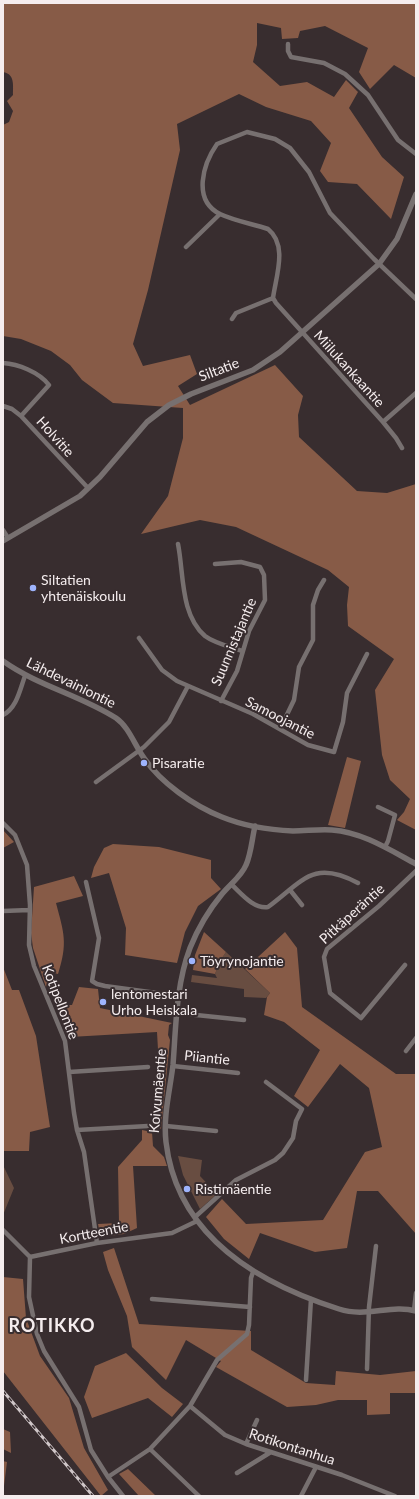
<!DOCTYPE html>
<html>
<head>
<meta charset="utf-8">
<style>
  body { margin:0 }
  #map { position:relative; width:419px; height:1499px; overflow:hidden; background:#382d2f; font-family:Lato,sans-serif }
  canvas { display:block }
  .frame { position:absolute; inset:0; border:4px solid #f5edee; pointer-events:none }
</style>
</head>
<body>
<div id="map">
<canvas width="419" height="1499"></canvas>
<div class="frame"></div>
</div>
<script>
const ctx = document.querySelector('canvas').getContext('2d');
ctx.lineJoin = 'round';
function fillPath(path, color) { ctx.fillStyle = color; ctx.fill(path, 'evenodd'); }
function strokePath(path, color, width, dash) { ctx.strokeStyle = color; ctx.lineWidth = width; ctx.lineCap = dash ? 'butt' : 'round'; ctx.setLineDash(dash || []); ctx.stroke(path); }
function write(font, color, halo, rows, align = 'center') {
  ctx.font = font + ' Lato,sans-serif'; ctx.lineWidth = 4; ctx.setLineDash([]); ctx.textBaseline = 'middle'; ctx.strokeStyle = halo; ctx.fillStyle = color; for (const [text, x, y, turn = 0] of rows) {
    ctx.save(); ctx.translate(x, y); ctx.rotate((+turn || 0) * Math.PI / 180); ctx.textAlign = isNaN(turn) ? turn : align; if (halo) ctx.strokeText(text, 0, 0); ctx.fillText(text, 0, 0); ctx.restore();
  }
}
const green = new Path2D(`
  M 226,952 L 270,993 L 266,998 L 244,997 L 244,989 L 191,982 L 192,975 L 217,978 L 215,974 L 220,961 Z
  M 178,1156 L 202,1160 L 200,1176 L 217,1194 L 200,1209 L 183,1175 Z
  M 3,1165 L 14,1188 L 3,1215 Z`);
const forest = new Path2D(`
  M 3,3 L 416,3 L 416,78 L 394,65 L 370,89 L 359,72 L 368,48 L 325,26 L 300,31 L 298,38 L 282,39 L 281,28 L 257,23 L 257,45 L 253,62 L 280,86 L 307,82 L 334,97 L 346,80 L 358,92 L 349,108 L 382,157 L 404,177 L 391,219 L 357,184 L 328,182 L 320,171 L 331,143 L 311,121 L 266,107 L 239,94 L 177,124 L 180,150 L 148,290 L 133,344 L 143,366 L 190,355 L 197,374 L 178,386 L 190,405 L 275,365 L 303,396 L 298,415 L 299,437 L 357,491 L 387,493 L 416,484 L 416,830 L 397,820 L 404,812 L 410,799 L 390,780 L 382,755 L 375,690 L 394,659 L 348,626 L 347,605 L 349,587 L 328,570 L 236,527 L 200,520 L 141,534 L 168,496 L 183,438 L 183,408 L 113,403 L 82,380 L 70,365 L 51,351 L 21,339 L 3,336 L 3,125 L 9,122 L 13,111 L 7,101 L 13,95 C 13,85 15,74 3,72 Z
  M 347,757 L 361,761 L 345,828 L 328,825 Z
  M 3,830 L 14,842 L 3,848 Z
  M 113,844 L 159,847 L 211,860 L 211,878 L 221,889 L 198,906 L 185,932 L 177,963 L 125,955 L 126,928 L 109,873 L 91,878 L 94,867 L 104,848 Z
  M 74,876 L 83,896 L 56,903 C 64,933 68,943 58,974 L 51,972 L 46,987 L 33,948 L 31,933 L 34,887 Z
  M 204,932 L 226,952 L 220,961 L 215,974 L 193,970 L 195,955 Z
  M 285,932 L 297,948 L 302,1007 L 396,1074 L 416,1074 L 416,1234 L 378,1191 L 357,1191 L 347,1248 L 315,1252 L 260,1233 L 249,1259 L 224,1239 L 206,1217 L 222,1199 L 246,1224 L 323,1220 L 365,1152 L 382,1147 L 369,1088 L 340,1064 L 308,1107 L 294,1096 L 320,1050 L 284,1022 L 264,1015 L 267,997 L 270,993 L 245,969 Z
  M 3,967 L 12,990 L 19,990 L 36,1036 L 50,1127 L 30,1132 L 29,1151 L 3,1151 Z
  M 79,987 L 98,989 L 100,1008 L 172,1023 L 169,1025 L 168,1035 L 170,1040 L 161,1129 L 157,1125 L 160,1085 L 157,1032 L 70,1037 L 63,1005 L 72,1005 Z
  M 142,1130 L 152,1132 L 153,1146 L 164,1157 L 167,1166 L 133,1166 L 137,1228 L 124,1234 L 108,1236 L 99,1229 L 98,1224 L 119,1223 L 118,1167 L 142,1140 Z
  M 114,1248 L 139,1324 L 251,1331 L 251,1350 L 306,1383 L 335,1385 L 336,1371 L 380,1375 L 416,1371 L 416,1393 L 390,1393 L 390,1414 L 367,1415 L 367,1400 L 338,1400 L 316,1405 L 287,1407 L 216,1367 L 221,1361 L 186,1340 L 166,1380 L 132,1347 L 127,1316 L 108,1270 L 103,1252 Z
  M 3,1277 L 23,1279 L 26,1318 L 40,1356 L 69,1398 L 84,1448 L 108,1490 L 101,1496 L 3,1371 Z
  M 126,1353 L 162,1388 L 183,1404 L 172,1417 L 148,1398 L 92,1418 L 84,1397 L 95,1366 Z
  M 3,1429 L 10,1432 L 11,1453 L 3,1449 Z
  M 3,1461 L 7,1462 L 3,1494 Z
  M 128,1469 L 156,1496 L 139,1496 L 119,1474 Z`);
const minor = new Path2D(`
  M 288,44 L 288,51 L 291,57 L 324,63 L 345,74 L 368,95 L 398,140 L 416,154
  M 186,247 L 220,214
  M 416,299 L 374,259 L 330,213 L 309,172 L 290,148 L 275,139 L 247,132 L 217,144 C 203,164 192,200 220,214 C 235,221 253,224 268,229 C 288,245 276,276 273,298 L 276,303 L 383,422 L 416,393
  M 232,319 L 236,313 L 273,298
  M 3,363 C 18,364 39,372 49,385 L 21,416
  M 3,406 L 12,409 L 21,416 L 88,488
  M 383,422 L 396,438 L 402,448
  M 3,530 L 8,538
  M 178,544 C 184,574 180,614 205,636 C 214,643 231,647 242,651
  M 215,564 L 241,562 L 260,567 L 264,575 L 265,600 L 249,631 L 237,671 L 221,701
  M 139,638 L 162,670 L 177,681 L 253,714 L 308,745 L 334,752 L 343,722 L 347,693 L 367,654
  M 3,715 C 17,708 20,689 25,676
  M 280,729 L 294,700 L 299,667 L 313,640 L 313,605 L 318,590 L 324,580
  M 96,782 L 144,747 L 169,722 L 188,686
  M 378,807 L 395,815 L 388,841 L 385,847
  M 3,823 L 15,835 L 27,865 L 30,905 L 29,945 L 34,966 L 65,1041 L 74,1113 L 77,1130 L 84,1152 L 97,1243
  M 86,882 L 99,938 L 92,981 L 97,984 L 105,986 L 179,996
  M 231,884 C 241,893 253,909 268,907 C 303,881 313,859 358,883
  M 290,890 L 302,905
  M 3,911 L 29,910
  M 405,965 L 361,1018 L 330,993 L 324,957 L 327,949 L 379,906 L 416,871
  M 177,1013 L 244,1020
  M 406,1051 L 416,1038
  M 173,1066 L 238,1073
  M 69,1072 L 148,1067
  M 166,1126 L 216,1131
  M 77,1130 L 148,1126
  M 195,1217 L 236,1180 L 275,1160 L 283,1153 L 293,1138 L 296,1121 L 302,1109 L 266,1082
  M 3,1230 L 30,1257
  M 30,1257 L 29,1297 L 37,1334 L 44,1351 L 79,1407 L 91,1450 L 108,1477 L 123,1496
  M 30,1257 L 97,1243 L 172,1233 L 197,1221
  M 152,1299 L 250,1307
  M 414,1310 L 416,1293
  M 367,1369 L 369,1307 L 376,1246
  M 306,1380 L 311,1299
  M 190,1406 L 225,1435 L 246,1444 L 342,1475 L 395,1496
  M 246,1444 L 257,1420
  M 150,1449 L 199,1496
  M 237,1473 L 271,1452
  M 108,1477 L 150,1449 L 190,1406 L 217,1360 L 247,1334 L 249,1325 L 251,1278 L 253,1272
  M 301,1496 L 316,1467`);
const tertiary = new Path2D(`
  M 3,541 L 80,496 L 100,477 L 147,422 L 169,405 L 191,394 L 253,370 L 280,352 L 379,264 L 397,239 L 416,194
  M 3,661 C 38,686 80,695 116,718 C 129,727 135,746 144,758 C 161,783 194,806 222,817 C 244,826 270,830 293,831 C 306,831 319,829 332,830 C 362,832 390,850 416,864
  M 255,826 C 252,839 251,854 246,865 C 241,877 230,884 222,894 C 208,911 198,928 190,948 C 176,985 176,1026 173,1065 C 170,1090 163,1116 166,1142 C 177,1236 257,1283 339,1309 C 366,1318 391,1304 416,1311`);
const rail = new Path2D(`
  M 3,1391 L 93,1496`);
const markers = [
  [33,588,4,"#9eb4fd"],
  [144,763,4,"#9eb4fd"],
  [192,961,4,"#9eb4fd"],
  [103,1002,4,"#9eb4fd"],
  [187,1189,4,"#9eb4fd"]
];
const streetNames = [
  ["Miilukankaantie",349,369,48],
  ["Siltatie",219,370,-21],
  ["Holvitie",55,437,48],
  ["Suunnistajantie",234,642,-67],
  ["Lähdevainiontie",71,683,26],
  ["Samoojantie",280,718,27],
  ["Pitkäperäntie",352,914,-42],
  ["Kotipellontie",60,1002,69],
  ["Piiantie",207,1058,6],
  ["Koivumäentie",158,1091,-85],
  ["Kortteentie",94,1233,-11],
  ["Rotikontanhua",292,1447,18]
];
const poiNames = [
  ["Siltatien",41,580],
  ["yhtenäiskoulu",41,596],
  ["Pisaratie",152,763],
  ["Töyrynojantie",200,961],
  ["lentomestari",111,994],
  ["Urho Heiskala",111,1010],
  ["Ristimäentie",195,1189]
];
const districtNames = [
  ["ROTIKKO",52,1326]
];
fillPath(green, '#684d41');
fillPath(forest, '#875b47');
strokePath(minor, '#777070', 4.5);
strokePath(tertiary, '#777070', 5.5);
strokePath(rail, '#cfc6c8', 3);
strokePath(rail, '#382d2f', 1.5, [4.5]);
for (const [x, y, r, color] of markers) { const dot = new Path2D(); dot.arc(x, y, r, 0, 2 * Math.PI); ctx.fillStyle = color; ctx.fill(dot); strokePath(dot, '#382d2f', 1.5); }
write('14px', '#f5edee', '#382d2f', streetNames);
write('14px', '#f5edee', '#382d2f', poiNames, 'left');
ctx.letterSpacing = '1px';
write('bold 18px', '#f5edee', '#382d2f', districtNames);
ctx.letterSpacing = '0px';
</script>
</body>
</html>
